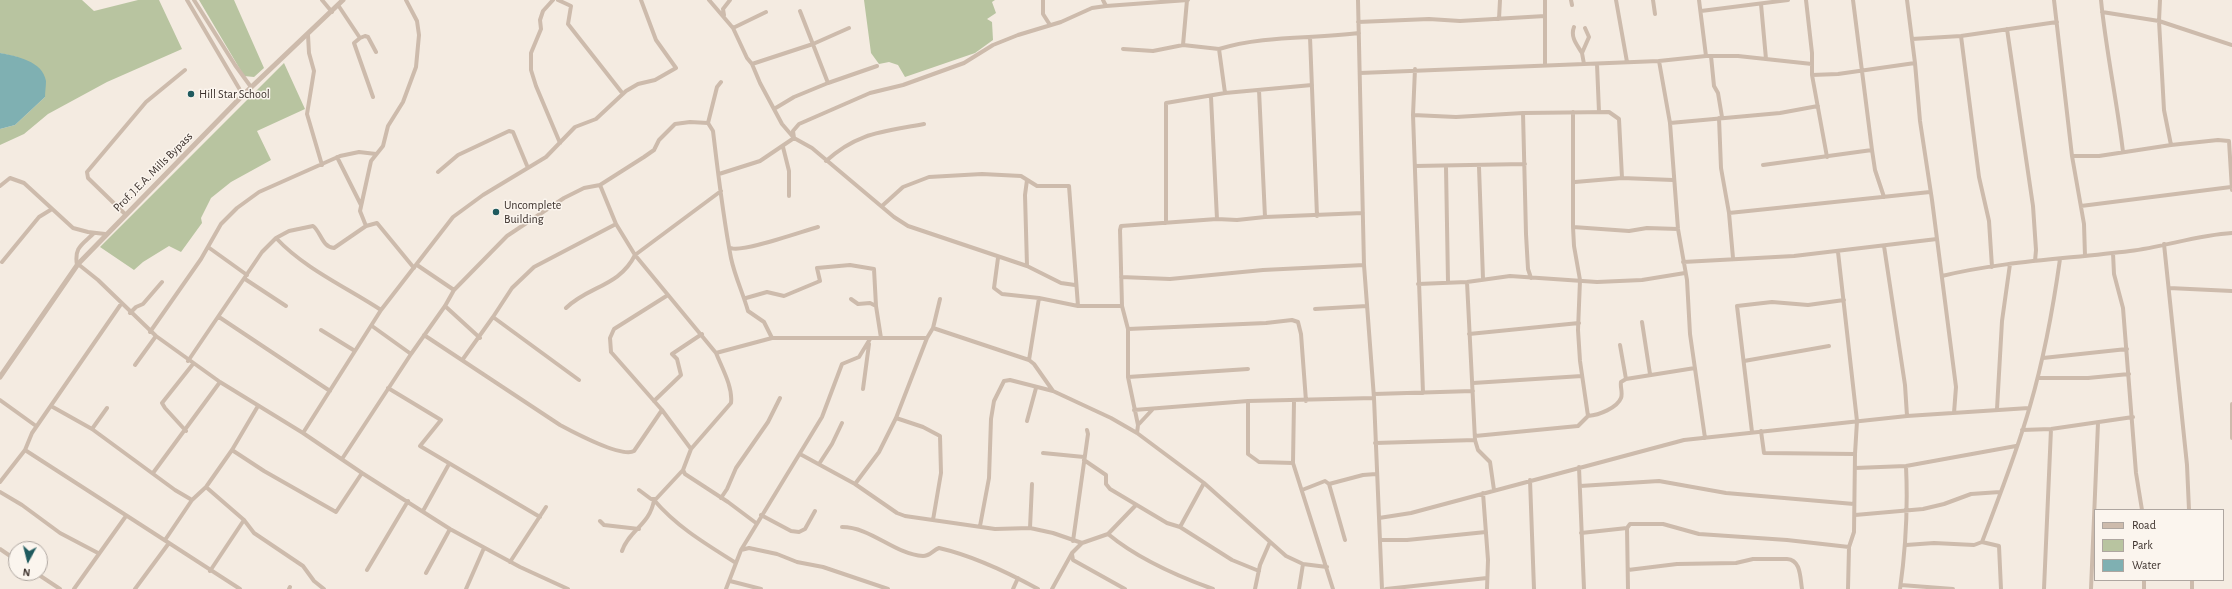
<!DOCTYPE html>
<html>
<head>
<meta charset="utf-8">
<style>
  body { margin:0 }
  #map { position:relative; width:2232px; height:589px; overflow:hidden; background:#f4ebe1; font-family:"Alegreya Sans",sans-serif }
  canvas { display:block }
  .legend { position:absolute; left:2094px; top:509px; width:130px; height:72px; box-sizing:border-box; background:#fbf5ee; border:1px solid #aea6a0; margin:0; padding:5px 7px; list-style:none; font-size:12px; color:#3b302b }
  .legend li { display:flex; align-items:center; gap:8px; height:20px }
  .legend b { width:20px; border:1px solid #aea6a0 }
  .north { position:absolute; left:8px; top:541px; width:40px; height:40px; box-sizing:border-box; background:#fbf5ee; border:1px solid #aea6a0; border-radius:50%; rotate:187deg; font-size:11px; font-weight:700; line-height:16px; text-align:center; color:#3b302b }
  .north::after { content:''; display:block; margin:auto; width:14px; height:18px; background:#1f5a5e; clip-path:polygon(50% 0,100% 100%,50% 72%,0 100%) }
</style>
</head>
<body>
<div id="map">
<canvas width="2232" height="589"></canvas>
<ul class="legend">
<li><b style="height:5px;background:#cdbbac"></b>Road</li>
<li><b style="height:11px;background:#b8c4a0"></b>Park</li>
<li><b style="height:11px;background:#7fb0b2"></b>Water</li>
</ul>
<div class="north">N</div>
</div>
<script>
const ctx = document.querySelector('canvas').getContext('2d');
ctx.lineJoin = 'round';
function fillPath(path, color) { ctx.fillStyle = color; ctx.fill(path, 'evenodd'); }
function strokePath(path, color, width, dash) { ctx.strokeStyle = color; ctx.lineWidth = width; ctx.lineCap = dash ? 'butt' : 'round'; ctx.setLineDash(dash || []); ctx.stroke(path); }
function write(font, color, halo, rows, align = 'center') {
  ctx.font = font + ' "Alegreya Sans",sans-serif'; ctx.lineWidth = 3; ctx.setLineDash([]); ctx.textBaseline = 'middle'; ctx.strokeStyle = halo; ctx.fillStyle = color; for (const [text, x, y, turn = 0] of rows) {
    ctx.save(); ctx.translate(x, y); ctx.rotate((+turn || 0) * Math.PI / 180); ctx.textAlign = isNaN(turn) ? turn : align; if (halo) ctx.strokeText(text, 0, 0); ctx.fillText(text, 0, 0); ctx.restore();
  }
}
const green = new Path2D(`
  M 0,0 L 82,0 L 94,11 L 138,0 L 159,0 L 182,49 L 107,82 L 48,114 L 24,134 L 0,145 L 0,129 L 15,125 L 45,97 L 17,57 L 0,53 Z
  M 199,0 L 234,0 L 264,68 L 254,77 L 244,76 Z
  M 864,0 L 995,0 L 992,2 L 996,13 L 987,19 L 992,22 L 993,40 L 975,53 L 905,77 L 898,65 L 889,62 L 879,64 L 871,53 Z
  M 284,63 L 305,109 L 257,131 L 271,160 L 231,182 L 211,198 L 201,218 L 202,223 L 181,252 L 169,246 L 143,262 L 134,270 L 100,247 Z`);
const water = new Path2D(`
  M 0,53 C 16,56 43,61 46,81 C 46,86 45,92 45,97 L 15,125 L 0,129 Z`);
const minor = new Path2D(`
  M 187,0 L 243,95
  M 194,0 L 235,65 L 251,87
  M 322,0 L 332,12
  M 553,0 L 543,11 L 540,20 L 541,29 L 531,53 L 531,70 L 536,86 L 560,143
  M 558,0 L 571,6 L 568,24 L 623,94
  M 709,0 L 733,28 L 747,58 L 752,64 L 760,83 L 782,124 L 794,138 L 812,148 L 894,217 L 908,226 L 1027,266 L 1061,283 L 1075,285
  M 1043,0 L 1043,14 L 1050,25
  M 1103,0 L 1106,6 L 1188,0
  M 1358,0 L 1364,265 L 1374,398 L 1382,589
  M 1545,0 L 1545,65
  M 1571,0 L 1572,5
  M 1616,0 L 1627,62
  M 1653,0 L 1655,14
  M 1699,0 L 1706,56
  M 1806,0 L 1812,53 L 1812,75 L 1827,157
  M 1853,0 L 1872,150 L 1875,170 L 1884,197
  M 1907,0 L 1915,63 L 1920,121 L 1932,200 L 1956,387 L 1954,413
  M 2054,0 L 2072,156 L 2084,224 L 2085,256
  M 2101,0 C 2106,51 2117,101 2123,152
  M 2160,0 L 2159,21 L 2164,110 L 2171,145
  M 1761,4 L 1766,59
  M 338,5 L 360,38 L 365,36 L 368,37 L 376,52
  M 1701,11 L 1788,0
  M 2102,12 L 2159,21 L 2232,45
  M 724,15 L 723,9 L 730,0
  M 1499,19 L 1500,0
  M 1358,22 L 1429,19 L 1460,21 L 1545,16
  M 1574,27 C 1570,37 1577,45 1582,53
  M 733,28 L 766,12
  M 2007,29 L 2033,206 L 2036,250 L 2035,261
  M 308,35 L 309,53 L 314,71 L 307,114 L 322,165
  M 1961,36 L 1979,177 L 1989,221 L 1992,267
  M 1310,37 L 1317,216
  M 360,38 L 354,43 L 373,97
  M 1912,39 L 1961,36 L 2057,22
  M 1183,45 L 1187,0
  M 1123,49 L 1153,51 L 1183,45 L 1219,49 L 1225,93
  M 1219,49 C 1263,35 1313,39 1359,33
  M 1711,56 L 1714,86 L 1718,93 L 1722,117
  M 1659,61 L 1670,123 L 1678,229 L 1687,280 L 1690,334 L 1705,438
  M 752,64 L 813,44 L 849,28
  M 1584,64 L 1582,53 L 1589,37 L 1585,28
  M 1597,64 L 1599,112
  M 1415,69 L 1413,115 L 1423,393
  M 1360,73 L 1659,61 L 1706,56 L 1738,56 L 1812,64
  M 1812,75 L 1838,74 L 1915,63
  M 721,82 L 717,87 L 708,123 L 713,131 C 718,173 723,217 731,258 C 735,277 743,293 748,311 L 764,322 L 772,338
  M 828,83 L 877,66
  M 1259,90 L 1265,217
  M 1211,97 L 1217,219
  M 774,109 L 794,97 L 828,83 L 800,11
  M 1523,113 L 1526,234 L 1528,269 L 1531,278
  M 1413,115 L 1456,117 L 1523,113 L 1609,112 L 1619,119 L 1622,178
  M 1719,118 L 1721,168 L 1729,213 L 1733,258
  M 1670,123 L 1780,113 L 1818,106
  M 783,147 L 789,171 L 789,196
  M 2072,156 L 2099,156 L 2171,145 L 2218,140 L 2229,141 L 2232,190
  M 337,157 L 361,205
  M 826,161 C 858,132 883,132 924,124
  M 1763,165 L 1872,150
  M 1415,166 L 1525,164
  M 1446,167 L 1448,282
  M 1479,167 L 1483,279
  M 438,172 L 458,155 L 509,131 L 513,132 L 528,168
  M 719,174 L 760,161 L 794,138 L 793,131 L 799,124 L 870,93 L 903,85 L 964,63 L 993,45 L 1018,35 L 1061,22 L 1092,8 L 1106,6
  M 1027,180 L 1025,195 L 1027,266
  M 1575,182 L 1622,178 L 1673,180
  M 600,185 L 616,224 L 635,255 L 716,353 L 772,338 L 927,338
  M 0,186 L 10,178 L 24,183 L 73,228 L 88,232 L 105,234
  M 882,206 L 903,187 L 929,177 L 982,174 L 1021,176 L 1037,186 L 1069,186 L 1078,306
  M 2081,206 L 2231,187
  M 1729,213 L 1930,192
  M 125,214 L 88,178 L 87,172 L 146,102 L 185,70
  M 1166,223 L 1166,103 L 1225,93 L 1312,85
  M 366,226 L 360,211 L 371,161 L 383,146 L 388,126 L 403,102 L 416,67 L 419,35 L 417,21 L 406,0
  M 1573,227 L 1629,231 L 1647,228 L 1678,229
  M 276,238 L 289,231 L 313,226 C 321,232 322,247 334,248 L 366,226 L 377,223 L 414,268
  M 2164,244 L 2187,465 L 2189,510
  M 1884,246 L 1905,385 L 1907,416
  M 208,247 L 247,275
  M 731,248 C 742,253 803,231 818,227
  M 1838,252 L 1857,421 L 1855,454 L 1854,532 L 1849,547 L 1848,589
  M 2113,253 L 2114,274 L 2123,308 L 2136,473 L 2142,510
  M 998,258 L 994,288 L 1002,294 L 1039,298 L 1078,306 L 1122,306
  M 2,262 L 39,217 L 52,209
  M 1683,262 L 1794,256 L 1937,239
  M 78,264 L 98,280 L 156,336 L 220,382 L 303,433 L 362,473 L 450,529 L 520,567 L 568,589
  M 77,265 C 74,247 82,245 94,233
  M 417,265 L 454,290
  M 1942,276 C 2004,261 2067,259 2130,251 C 2164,247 2197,235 2232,233
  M 1121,277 L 1170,279 L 1263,270 L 1364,265
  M 245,279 L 286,306
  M 1467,282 L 1475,440 L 1478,450 L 1490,462 L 1494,490
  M 1418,284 L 1467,282 L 1510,276 L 1597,282 L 1642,280 L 1685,273
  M 2169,288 L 2232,291
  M 668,295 L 614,329 L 610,338 L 611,352 L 662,410 L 691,449 L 683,470 L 685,474 L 728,502 L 756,523
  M 746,298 L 767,292 L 784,296 L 820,281 L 817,268 L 850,265 L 874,269 L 876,306
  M 851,299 L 858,304 L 870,303 L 876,306 L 881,338
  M 445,306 L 480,338
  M 566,308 C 588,286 619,287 635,255 L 721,191
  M 1315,309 L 1367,306
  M 130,313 L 136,307 L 143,304 L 162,282
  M 219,317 L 330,391
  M 493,317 L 512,288 L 534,267 L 616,224
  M 1642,322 L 1650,374
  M 372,326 L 411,354
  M 933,328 L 1029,360 L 1034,364 L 1053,391
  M 1128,329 L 1266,323 L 1292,320 L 1298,322 L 1301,334 L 1306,401
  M 321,330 L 355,351
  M 150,332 L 201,259 L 221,224 L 237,208 L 259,192 L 340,156 L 359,152 L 376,154
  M 1469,334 L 1579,323
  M 424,335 L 560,425 C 573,432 622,458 634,451 L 662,410
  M 1620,345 L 1626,379
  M 2043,358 L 2127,349
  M 463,359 L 493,317 L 579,380
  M 1029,360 L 1039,298
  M 188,361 L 262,252 L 276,238 C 305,269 346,287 381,310
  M 1744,361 L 1829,346
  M 135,365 L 156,336
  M 1128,377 L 1248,369
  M 2038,378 L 2088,378 L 2129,374
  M 1473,383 L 1582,376
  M 388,388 L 441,420 L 420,446 L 540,517
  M 863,389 L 869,344
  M 1374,394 L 1473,391
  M 0,400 L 36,426
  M 654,401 L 681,375 L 677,359 L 672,354 L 702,334
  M 1248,401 L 1248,454 L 1259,462 L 1293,463
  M 1294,401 L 1293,463 L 1333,589
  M 2232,404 L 2232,438
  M 51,406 L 92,429 L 175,490 L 192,500
  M 1997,409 L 2002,321 L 2010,264
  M 1134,410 L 1248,401 L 1374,398
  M 1588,416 C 1599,415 1617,408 1621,398 C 1623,393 1620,387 1621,382 L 1626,379 L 1695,368
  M 896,418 L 923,427 L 940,436 L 941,473 L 933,520
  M 1027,421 L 1036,388
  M 1138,425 L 1152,410
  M 92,429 L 107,408
  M 2022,430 L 2051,429 L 2133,417
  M 186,431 L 165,408 L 162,403 L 193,364
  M 1761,431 L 1764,453 L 1855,454
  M 1752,432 L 1737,306 L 1772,302 L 1808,305 L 1844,300
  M 303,433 L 381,310 L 453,217 L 483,195 L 546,157 L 575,127 L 596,119 L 626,91 L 638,84 L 655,80 L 676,68 L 656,40 L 641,0
  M 1137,433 L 1138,425 L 1128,377 L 1128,329 L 1122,306 L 1120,230 L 1121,226 L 1217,219 L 1237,220 L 1265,217 L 1363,213
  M 1475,436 L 1578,426 L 1588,416 L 1580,361 L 1578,330 L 1580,280 L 1574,246 L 1573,227 L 1573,112
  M 1375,443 L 1475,440
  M 691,449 L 731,403 C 733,387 722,368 716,353
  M 25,450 L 169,543 L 135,589
  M 232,450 L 264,471 L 336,512 L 362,473
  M 1043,453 L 1084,457
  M 800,454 L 855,484 L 897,513 L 905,516 L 995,529 L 1030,528 L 1053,533 L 1082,543
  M 342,459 L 411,354 L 445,306 L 454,290 L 507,236 L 564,198 L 584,188 L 600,185 L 644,157 L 654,150 L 659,140 L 675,124 L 690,122 L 708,123
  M 1084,460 L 1106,475 L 1106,484 L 1110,489 L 1167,523 L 1180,527 L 1232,560 L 1259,571
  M 819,464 L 832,444 L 842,423
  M 1579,467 L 1584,589
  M 1855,468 L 1906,466 L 2016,446
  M 153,473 L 220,382
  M 1530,480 L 1534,589
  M 0,482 L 25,450 L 32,433 L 121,304
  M 855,484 L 879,452 L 896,418 L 927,338 L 933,328 L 940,299
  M 1329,484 L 1345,540
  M 1580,486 L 1659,481 L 1726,493 L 1854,504
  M 206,487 L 244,520 L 254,533 L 303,566 L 314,581 L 324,589
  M 639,490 L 651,499 L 656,499 L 683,470
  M 1302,490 L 1325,481 L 1329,484 L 1363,475 L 1376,474
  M 0,492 L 22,505 L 60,533 L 98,553
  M 1483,493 L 1488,560 L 1487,589
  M 721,498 L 727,489 L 736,468 L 768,422 L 780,398
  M 654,500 C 677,527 706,544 736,563
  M 423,511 L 449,464
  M 761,515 L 791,531 L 799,532 L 805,529 L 815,511
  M 1855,515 L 1923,509 L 1944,504 L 1971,494 L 2000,492
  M 1379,518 L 1411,513 L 1684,440 L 1907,416 L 2029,408
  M 600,521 L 604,525 L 639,529
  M 980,526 L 989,478 L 991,419 L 994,401 L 1004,381 L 1010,380 L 1053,391 L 1111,418 L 1137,433 L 1204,483 L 1286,556 L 1303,564 L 1327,567
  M 842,527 C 871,527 894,554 923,556 C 930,556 933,550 939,548 C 974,556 1007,572 1038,589
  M 1180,527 L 1204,483
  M 1030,528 L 1032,484
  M 1581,533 L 1627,528
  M 1108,534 C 1138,559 1177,576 1213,589
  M 165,540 L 192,500 L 206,487 L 232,450 L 258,406
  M 1380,540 L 1407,540 L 1486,532
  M 1073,541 L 1088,434 L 1087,430
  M 1982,542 C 1999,497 2017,452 2030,406 C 2044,358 2053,309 2060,259
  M 169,543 L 240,589
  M 1906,545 L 1934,543 L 1974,545 L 1982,542 L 1999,546 L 2001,589
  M 0,549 L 16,560
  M 741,550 L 822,417 L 842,364 L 859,357 L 870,339
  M 622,551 C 629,530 650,525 654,500
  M 1072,554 L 1073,560 L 1125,589
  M 510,562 L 546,507
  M 367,570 L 408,501
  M 1628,570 L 1677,564 L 1736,563 L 1753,559 L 1787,559 C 1801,560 1800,577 1802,589
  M 210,571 L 244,520
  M 36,573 L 60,589
  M 426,573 L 450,529
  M 2144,580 L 2144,589
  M 2192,580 L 2192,589
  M 730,581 L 761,589
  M 1901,585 L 1953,589
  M 74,589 L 126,516
  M 289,589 L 290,587
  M 466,589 L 484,548
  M 726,589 L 741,550 L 749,548 L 777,554 L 797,562 L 823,567 L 888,589
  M 1013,589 L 1018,578
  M 1052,589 L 1072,553 L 1082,543 L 1108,534 L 1136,505
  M 1255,589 L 1260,565 L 1270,542
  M 1299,589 L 1303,564
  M 1386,589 L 1487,578
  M 1628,589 L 1627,528 L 1630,524 L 1663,524 L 1699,534 L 1787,540 L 1849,547
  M 1900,589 C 1906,547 1908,508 1906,466
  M 2044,589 L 2051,429
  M 2091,589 L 2098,423`);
const tertiary = new Path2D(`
  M 0,377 L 78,264 L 243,95 L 343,0`);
const markers = [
  [191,94,4,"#1f5a5e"],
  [496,212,4,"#1f5a5e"]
];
const poiNames = [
  ["Hill Star School",199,94],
  ["Uncomplete",504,205],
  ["Building",504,219]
];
const streetNames = [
  ["Prof. J.E.A. Mills Bypass",153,172,-45]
];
fillPath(green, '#b8c4a0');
fillPath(water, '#7fb0b2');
strokePath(minor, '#cdbbac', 4);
strokePath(tertiary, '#cdbbac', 5);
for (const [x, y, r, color] of markers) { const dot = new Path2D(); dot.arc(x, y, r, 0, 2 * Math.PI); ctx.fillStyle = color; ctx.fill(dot); strokePath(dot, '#fbf5ee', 1.5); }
write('12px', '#3b302b', '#fbf5ee', poiNames, 'left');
write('12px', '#3b302b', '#fbf5ee', streetNames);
</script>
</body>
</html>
